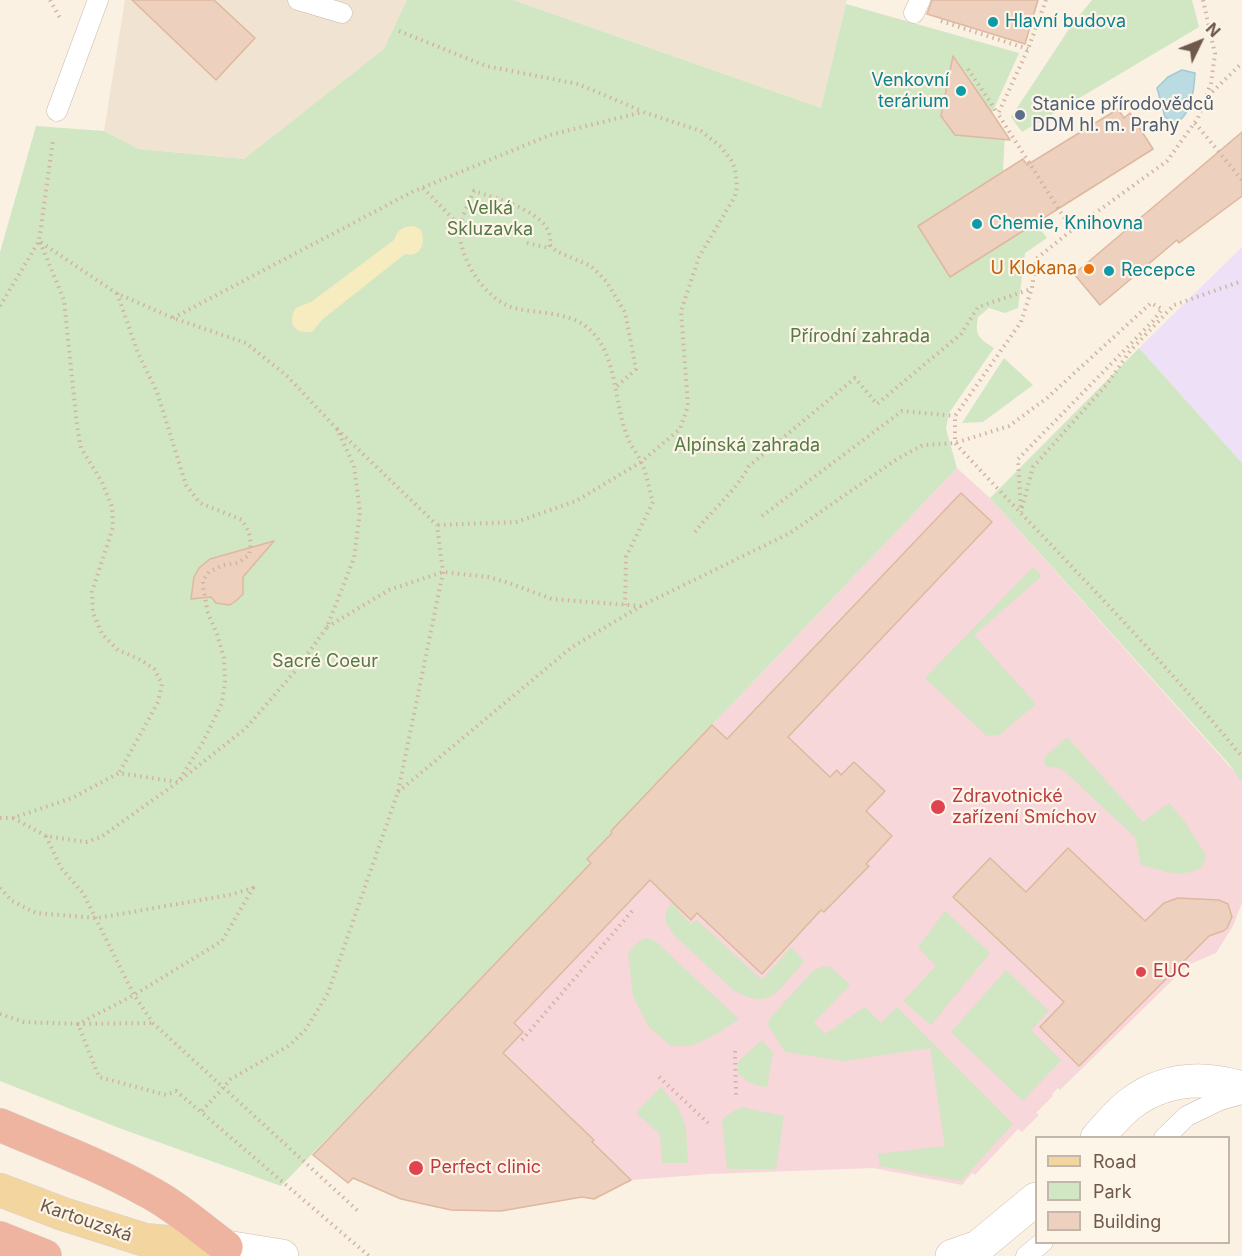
<!DOCTYPE html>
<html>
<head>
<meta charset="utf-8">
<style>
  body { margin:0 }
  #map { position:relative; width:1242px; height:1256px; overflow:hidden; background:#faf1e3; font-family:Inter,sans-serif }
  canvas { display:block }
  .legend { position:absolute; left:1035px; top:1136px; width:195px; height:108px; box-sizing:border-box; background:#fdf5e8; border:2px solid #c4b7a9; margin:0; padding:8px 10px; list-style:none; font-size:18px; color:#6f594b }
  .legend li { display:flex; align-items:center; gap:12px; height:30px }
  .legend b { width:30px; border:2px solid #c4b7a9 }
  .north { position:absolute; left:1170px; top:12px; width:60px; height:60px; -webkit-text-stroke:4px #fdf5e8; paint-order:stroke; rotate:47deg; font-size:16px; font-weight:700; line-height:24px; text-align:center; color:#6f594b }
  .north::after { content:''; display:block; margin:auto; width:21px; height:27px; background:#6f594b; clip-path:polygon(50% 0,100% 100%,50% 72%,0 100%) }
</style>
</head>
<body>
<div id="map">
<canvas width="1242" height="1256"></canvas>
<ul class="legend">
<li><b style="height:8px;background:#f3d5a0"></b>Road</li>
<li><b style="height:16px;background:#d1e6c3"></b>Park</li>
<li><b style="height:16px;background:#edd0bd"></b>Building</li>
</ul>
<div class="north">N</div>
</div>
<script>
const ctx = document.querySelector('canvas').getContext('2d');
ctx.lineJoin = 'round';
function fillPath(path, color) { ctx.fillStyle = color; ctx.fill(path, 'evenodd'); }
function strokePath(path, color, width, dash) { ctx.strokeStyle = color; ctx.lineWidth = width; ctx.lineCap = dash ? 'butt' : 'round'; ctx.setLineDash(dash || []); ctx.stroke(path); }
function write(font, color, halo, rows, align = 'center') {
  ctx.font = font + ' Inter,sans-serif'; ctx.lineWidth = 4.5; ctx.setLineDash([]); ctx.textBaseline = 'middle'; ctx.strokeStyle = halo; ctx.fillStyle = color; for (const [text, x, y, turn = 0] of rows) {
    ctx.save(); ctx.translate(x, y); ctx.rotate((+turn || 0) * Math.PI / 180); ctx.textAlign = isNaN(turn) ? turn : align; if (halo) ctx.strokeText(text, 0, 0); ctx.fillText(text, 0, 0); ctx.restore();
  }
}
const residential = new Path2D(`
  M 125,0 L 407,0 L 385,49 L 244,159 L 139,149 L 104,131 Z
  M 513,0 L 847,0 L 821,108 Z`);
const education = new Path2D(`
  M 1242,247 L 1242,463 L 1139,348 Z`);
const medical = new Path2D(`
  M 957,468 L 990,498 L 1239,777 L 1242,783 L 1242,903 L 1233,926 L 1216,953 L 1188,965 L 1060,1090 L 1058,1088 L 1052,1094 L 1053,1096 L 1036,1113 L 1039,1115 L 1022,1132 L 1018,1129 L 975,1175 L 972,1173 L 962,1185 L 873,1168 L 710,1174 L 631,1180 L 596,1146 L 592,1142 L 593,1140 L 456,1007 L 591,863 L 587,859 L 612,833 L 611,831 Z`);
const green = new Path2D(`
  M 407,0 L 513,0 L 821,108 L 846,4 L 1019,53 L 992,113 L 959,64 L 950,69 L 941,116 L 955,135 L 996,139 L 1005,133 L 1003,171 L 918,226 L 950,277 L 1036,223 L 1047,238 L 1025,253 L 1018,308 L 1005,313 L 989,308 L 978,317 C 974,336 980,339 994,348 L 949,413 L 946,429 L 957,468 L 611,831 L 612,833 L 587,859 L 591,863 L 455,1007 L 281,1186 L 119,1128 L 0,1081 L 0,252 L 36,126 L 104,131 L 139,149 L 244,159 L 384,49 Z
  M 1092,0 L 1192,0 L 1199,27 L 1022,132 L 1011,117 L 1073,23 Z
  M 1139,348 L 1242,463 L 1242,783 L 1229,764 L 990,498 Z
  M 1004,358 L 1033,385 L 983,422 L 962,423 Z
  M 1033,567 L 1042,576 L 974,635 L 1036,704 L 999,735 L 987,736 L 925,678 Z
  M 1067,737 L 1143,822 L 1169,803 L 1185,822 L 1206,855 L 1203,866 C 1181,880 1165,871 1141,865 L 1135,837 L 1062,769 L 1045,766 L 1044,758 Z
  M 675,898 L 681,905 L 677,910 L 691,924 L 697,920 L 762,980 L 791,947 L 804,961 C 780,988 770,1014 732,989 L 675,936 C 662,918 662,916 675,898 Z
  M 945,911 L 990,953 L 931,1025 L 903,1001 L 936,966 L 918,947 Z
  M 646,938 L 655,941 L 739,1019 L 715,1035 L 691,1046 L 671,1046 L 649,1027 L 633,996 L 628,953 L 639,941 Z
  M 824,966 L 831,967 L 850,985 L 814,1022 L 825,1034 L 865,1007 L 881,1023 L 897,1007 L 1013,1124 L 961,1181 L 880,1166 L 878,1154 L 945,1146 L 930,1048 L 844,1061 L 785,1052 L 768,1025 L 770,1018 L 814,970 Z
  M 1006,970 L 1049,1011 L 1031,1030 L 1061,1060 L 1023,1101 L 951,1032 Z
  M 762,1040 L 773,1052 L 767,1087 C 754,1086 746,1082 738,1073 L 738,1062 Z
  M 661,1087 L 679,1109 L 686,1128 L 688,1163 L 662,1163 L 660,1134 L 636,1113 Z
  M 742,1107 L 784,1116 L 776,1169 L 727,1169 L 722,1120 L 730,1113 Z`);
const sand = new Path2D(`
  M 414,226 L 421,230 C 426,243 421,258 405,254 L 323,319 L 312,332 C 295,334 286,323 296,308 L 311,302 L 394,240 C 398,229 402,227 414,226 Z`);
const water = new Path2D(`
  M 1182,70 L 1195,73 C 1194,90 1192,117 1173,124 L 1165,117 L 1157,88 L 1168,77 Z`);
const building = new Path2D(`
  M 132,0 L 214,0 L 255,38 L 216,80 Z
  M 932,0 L 1038,0 L 1025,44 L 927,14 Z
  M 953,56 L 992,113 L 1010,140 L 955,135 L 941,116 Z
  M 1118,109 L 1124,118 L 1130,113 L 1153,149 L 950,277 L 918,226 L 1023,159 L 1027,165 Z
  M 1242,132 L 1242,196 L 1179,243 L 1177,240 L 1100,305 L 1074,274 Z
  M 961,493 L 992,522 L 788,737 L 830,777 L 837,770 L 841,775 L 854,762 L 885,791 L 866,811 L 892,836 L 866,864 L 869,866 L 824,912 L 821,910 L 762,974 L 697,913 L 691,920 L 650,880 L 514,1023 L 523,1032 L 503,1053 L 594,1140 L 592,1142 L 631,1180 L 594,1199 L 582,1197 L 501,1211 L 451,1210 L 401,1199 L 353,1178 L 348,1183 L 313,1155 L 591,863 L 587,859 L 612,833 L 611,831 L 712,725 L 727,739 Z
  M 274,541 L 243,577 L 243,594 L 237,600 L 230,605 L 216,603 L 211,597 L 191,599 L 194,577 L 199,568 L 210,559 Z
  M 1068,848 L 1145,921 L 1164,903 L 1178,898 L 1219,900 L 1228,904 L 1232,917 L 1227,928 L 1223,931 L 1209,936 L 1079,1066 L 1040,1027 L 1064,1002 L 953,897 L 990,858 L 1026,892 Z`);
const path = new Path2D(`
  M 50,0 L 60,18
  M 1046,0 L 1028,49 L 998,114 L 1072,230
  M 1203,0 L 1215,54 L 1211,83 L 1198,118 L 1167,161 L 1072,230 L 1036,259 L 1032,288 L 1021,322 L 955,416 L 955,443 C 1051,547 1153,647 1242,757
  M 941,21 L 1028,49
  M 399,31 L 486,66 L 578,84 L 642,111
  M 968,69 L 998,114
  M 1208,96 L 1242,63
  M 1195,123 L 1242,180
  M 423,188 L 460,226
  M 40,242 L 64,300 L 77,426 L 81,448 L 102,482 L 112,507 L 113,527 L 92,592 L 93,613 L 102,634 L 118,650 L 141,660 L 154,669 L 162,684 L 158,702 L 119,773
  M 527,243 L 549,248 C 560,214 497,199 474,191 C 469,203 461,217 460,229 C 458,257 485,300 514,308 C 537,314 568,311 588,328 C 619,355 613,404 628,438 C 631,447 638,454 641,462 C 647,474 649,489 653,502 L 626,557 L 625,605
  M 550,245 L 556,251 L 591,266 L 606,281 L 625,312 L 636,369 L 615,388
  M 0,306 L 39,241 L 53,140
  M 173,318 L 412,192 L 550,135 L 643,112 L 701,131 L 721,147 L 731,160 L 735,168 L 737,187 L 735,196 L 699,257 L 681,311 L 688,406 L 680,429 L 641,462 L 576,501 L 516,522 L 437,525
  M 337,429 L 437,525 L 443,572 L 398,792 L 328,993 L 306,1029 L 290,1045 L 231,1079 L 201,1112 L 369,1256
  M 1022,508 L 1033,467 L 1107,384 L 1130,351 L 1174,305 L 1242,281
  M 762,516 L 902,411 L 955,416
  M 695,532 C 712,510 736,491 749,466 L 855,378 L 877,404 L 961,334 L 978,307 L 1031,289
  M 327,627 L 389,590 L 443,572 L 488,577 L 506,582 L 552,599 L 641,606
  M 398,792 L 572,647 L 641,606 L 790,533 L 897,459 L 923,445 L 955,443 L 1009,426 L 1047,398 L 1151,303 L 1162,309 L 1153,321 L 1018,459 L 1021,512
  M 0,818 L 13,818 L 72,798 L 119,773 L 178,782 L 246,728 L 296,670 L 327,627 L 354,558 L 360,512 L 354,466 L 337,429 L 287,376 L 246,343 L 173,318 L 116,293 L 39,241
  M 13,818 L 46,836 L 86,842 L 101,837 L 178,782 L 202,744 L 222,703 L 225,681 L 224,658 L 217,634 L 208,613 L 203,587 L 203,580 L 209,572 L 223,565 L 238,563 L 249,555 L 251,544 L 249,532 L 242,520 L 200,503 L 186,485 L 157,392 L 138,353 L 117,293
  M 46,836 L 61,868 L 83,893 L 134,995 L 153,1023 L 358,1211
  M 0,888 L 12,901 L 36,913 L 97,918 L 229,895 L 253,888 L 222,941 L 134,995 L 78,1024 L 153,1023
  M 0,1014 L 24,1022 L 78,1024 L 99,1077 L 166,1095 L 176,1091 L 201,1112
  M 522,1040 L 633,910
  M 735,1051 L 736,1095
  M 659,1077 L 708,1123`);
const lane = new Path2D(`
  M 298,0 L 342,13
  M 914,13 L 920,0
  M 57,111 L 98,0
  M 1164,1138 L 1187,1116 L 1220,1100 L 1242,1094
  M 1026,1256 L 1043,1242`);
const secondary = new Path2D(`
  M 1097,1138 C 1107,1127 1118,1113 1130,1104 C 1164,1078 1203,1076 1242,1088
  M 226,1247 L 282,1256
  M 952,1256 L 978,1247 L 1036,1199`);
const primary = new Path2D(`
  M 0,1190 L 63,1214 L 145,1240 L 226,1247`);
const highway = new Path2D(`
  M 0,1125 C 49,1146 100,1165 147,1191 C 176,1206 200,1228 226,1247
  M 0,1238 L 45,1256`);
const markers = [
  [993,22,6,"#0f9aa8"],
  [961,91,6,"#0f9aa8"],
  [1020,115,6,"#5c6f8a"],
  [977,224,6,"#0f9aa8"],
  [1089,269,6,"#e8710a"],
  [1109,271,6,"#0f9aa8"],
  [938,807,8,"#e0444e"],
  [1141,972,6,"#e0444e"],
  [416,1168,8,"#e0444e"]
];
const cultureNames = [
  ["Hlavní budova",1005,22],
  ["Venkovní",949,81,"right"],
  ["terárium",949,102,"right"],
  ["Chemie, Knihovna",989,224],
  ["Recepce",1121,271]
];
const serviceNames = [
  ["Stanice přírodovědců",1032,105],
  ["DDM hl. m. Prahy",1032,126]
];
const parkNames = [
  ["Velká",490,209],
  ["Skluzavka",490,230],
  ["Přírodní zahrada",860,337],
  ["Alpínská zahrada",747,446],
  ["Sacré Coeur",325,662]
];
const foodNames = [
  ["U Klokana",1077,269]
];
const healthNames = [
  ["Zdravotnické",952,797],
  ["zařízení Smíchov",952,818],
  ["EUC",1153,972],
  ["Perfect clinic",430,1168]
];
const streetNames = [
  ["Kartouzská",86,1221,19]
];
fillPath(residential, '#f1e3d2');
fillPath(education, '#eee0f6');
fillPath(medical, '#f7d7da');
fillPath(green, '#d1e6c3');
fillPath(sand, '#f7ebc0');
fillPath(water, '#b9dbe1');
strokePath(water, '#a1cad2', 1.5);
fillPath(building, '#edd0bd');
strokePath(building, '#deb89f', 1.5);
strokePath(lane, '#c9b9aa', 21);
strokePath(secondary, '#cfbbab', 34);
strokePath(primary, '#d7d1cd', 34);
strokePath(highway, '#d7d1cd', 34);
strokePath(path, '#d1b4a1', 4, [1.5, 4.5]);
strokePath(lane, '#fff', 20);
strokePath(secondary, '#fff', 33);
strokePath(primary, '#f3d5a0', 33);
strokePath(highway, '#efb49f', 33);
for (const [x, y, r, color] of markers) { const dot = new Path2D(); dot.arc(x, y, r, 0, 2 * Math.PI); ctx.fillStyle = color; ctx.fill(dot); strokePath(dot, '#fdf5e8', 2); }
write('18px', '#0d838f', '#fdf5e8', cultureNames, 'left');
write('18px', '#4e5e75', '#fdf5e8', serviceNames, 'left');
write('18px', '#557a47', '#fdf5e8', parkNames);
write('18px', '#c56008', '#fdf5e8', foodNames, 'right');
write('18px', '#be3a42', '#fdf5e8', healthNames, 'left');
write('18px', '#6f594b', '#fdf5e8', streetNames);
</script>
</body>
</html>
